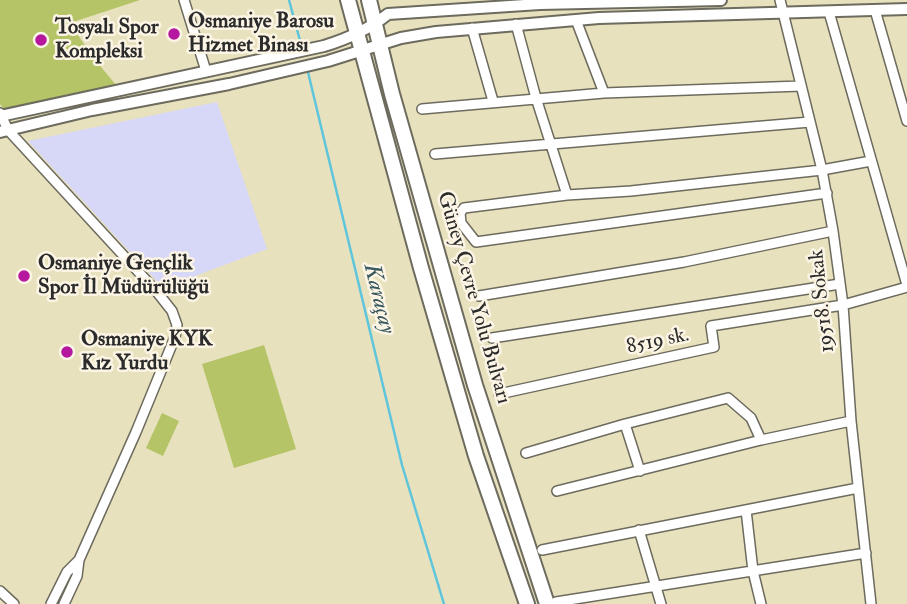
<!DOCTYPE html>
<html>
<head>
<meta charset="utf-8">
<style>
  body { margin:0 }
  canvas { display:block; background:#e8e1be }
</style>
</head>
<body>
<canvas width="907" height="604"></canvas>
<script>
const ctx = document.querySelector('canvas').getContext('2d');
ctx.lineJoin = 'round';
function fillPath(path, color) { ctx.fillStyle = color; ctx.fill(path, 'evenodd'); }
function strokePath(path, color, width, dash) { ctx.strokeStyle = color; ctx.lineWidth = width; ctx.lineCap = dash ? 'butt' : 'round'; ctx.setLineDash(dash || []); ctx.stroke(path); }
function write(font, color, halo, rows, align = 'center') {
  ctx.font = font + ' "IM FELL Double Pica",serif'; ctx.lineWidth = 5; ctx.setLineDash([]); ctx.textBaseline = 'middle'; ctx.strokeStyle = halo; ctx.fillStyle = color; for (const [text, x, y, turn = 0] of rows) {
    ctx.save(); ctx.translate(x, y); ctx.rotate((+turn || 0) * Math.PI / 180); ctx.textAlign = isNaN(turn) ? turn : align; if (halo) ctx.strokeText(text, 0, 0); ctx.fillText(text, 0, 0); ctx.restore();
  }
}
const built = new Path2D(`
  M 217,102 L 267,249 L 163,288 L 28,141 Z`);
const green = new Path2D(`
  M 0,0 L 140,0 L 70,23 L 92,56 L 116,85 L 4,109 L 0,104 Z
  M 264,345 L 296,449 L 234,468 L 202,364 Z
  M 162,413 L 179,421 L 163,456 L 146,448 Z`);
const stream = new Path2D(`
  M 289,0 L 302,48
  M 307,68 L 402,465 L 444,604`);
const minor = new Path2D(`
  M 184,0 L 206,71
  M 780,0 L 822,170 L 833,231 L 843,305 L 851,421 L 871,604
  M 875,10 L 907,121
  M 829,12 L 907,285
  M 576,20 L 604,93
  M 516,24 L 536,98 L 567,195
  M 472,28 L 493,101
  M 422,109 L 604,93 L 801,86
  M 0,113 L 8,130 L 157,292 L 172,311 L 177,325 L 175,337 L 136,432 L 79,560 L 67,572 L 51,604
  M 435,154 L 810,122
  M 827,193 L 476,242 L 461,223 L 460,213 L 464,208 L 567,195 L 631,191 L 822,170 L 871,161
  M 479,296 L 684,262 L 833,231
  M 492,338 L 840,284
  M 499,394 L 714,347 L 711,326 L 843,305 L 907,287
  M 625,424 L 640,471
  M 526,453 L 625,424 L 728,398 L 751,418 L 761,440
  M 557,491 L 761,440 L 851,421
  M 746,510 L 753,571 L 761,604
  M 639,530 L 661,604
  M 542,550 L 858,488
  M 0,591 L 14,604
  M 556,602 L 866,553
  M 64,604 L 77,576 L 79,560`);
const tertiary = new Path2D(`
  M 0,116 L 324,46 C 347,39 368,30 388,14 L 540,4 L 721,0
  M 0,132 L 92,110 L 229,84 L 328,61 L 401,38 L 436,32 L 599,18 L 907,9`);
const trunk = new Path2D(`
  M 348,0 L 421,268 L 476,456 L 527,604
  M 369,0 L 392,94 L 475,385 L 547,604`);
const markers = [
  [174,34,7,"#b5179e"],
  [41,40,7,"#b5179e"],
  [24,276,7,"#b5179e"],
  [67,352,7,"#b5179e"]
];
const poiNames = [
  ["Osmaniye Barosu",188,22],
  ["Hizmet Binası",188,46],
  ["Tosyalı Spor",55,28],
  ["Kompleksi",55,52],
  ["Osmaniye Gençlik",38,264],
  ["Spor İl Müdürülüğü",38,288],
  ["Osmaniye KYK",81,340],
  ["Kız Yurdu",81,364]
];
const streetNames = [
  ["Güney Çevre Yolu Bulvarı",473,298,74],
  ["19518. Sokak",823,301,-96],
  ["8519 sk.",658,342,-12]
];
const waterNames = [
  ["Karaçay",378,299,76]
];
fillPath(built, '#d7d7f8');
fillPath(green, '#b5c467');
strokePath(stream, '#5ec5db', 2.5);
strokePath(minor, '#6d6b5e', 12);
strokePath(tertiary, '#6d6b5e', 14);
strokePath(trunk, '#6d6b5e', 18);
strokePath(minor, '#fff', 9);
strokePath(tertiary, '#fff', 10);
strokePath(trunk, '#fff', 14);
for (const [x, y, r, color] of markers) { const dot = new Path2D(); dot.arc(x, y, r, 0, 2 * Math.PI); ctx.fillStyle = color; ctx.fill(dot); strokePath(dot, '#fcf5e5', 2.5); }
write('bold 21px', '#2b2b2b', '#fcf5e5', poiNames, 'left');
write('21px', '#2b2b2b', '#fcf5e5', streetNames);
write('italic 23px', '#3a5960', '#fcf5e5', waterNames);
</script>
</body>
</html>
